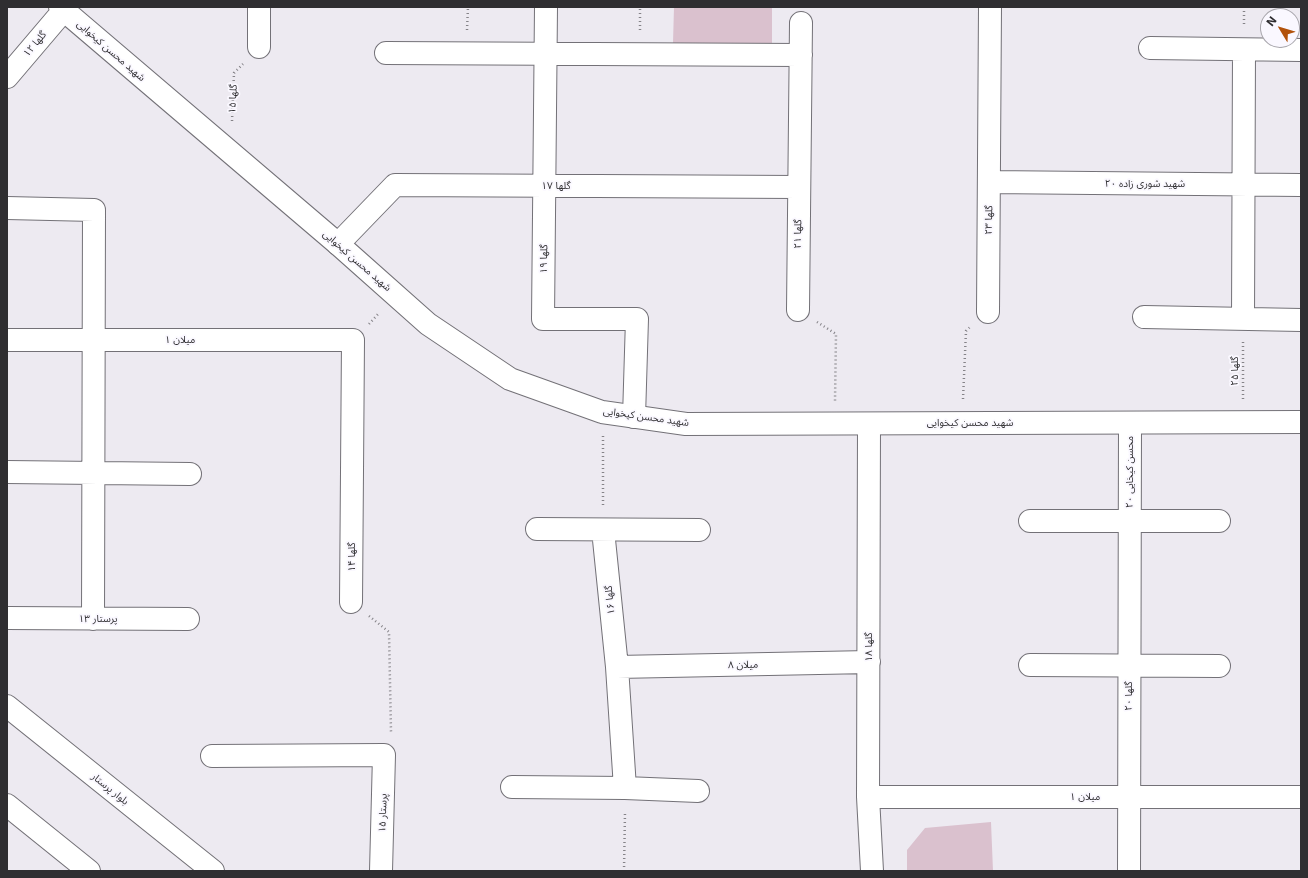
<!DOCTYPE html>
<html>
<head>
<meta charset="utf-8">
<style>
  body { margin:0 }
  #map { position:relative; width:1308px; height:878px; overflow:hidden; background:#edeaf1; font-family:Inter,sans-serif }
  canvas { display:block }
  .frame { position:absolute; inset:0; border:8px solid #2f2e31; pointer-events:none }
  .north { position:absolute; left:1260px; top:8px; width:40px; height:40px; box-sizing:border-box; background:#faf8ff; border:1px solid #a9a7ad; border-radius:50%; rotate:308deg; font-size:11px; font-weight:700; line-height:16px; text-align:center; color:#2f2e31 }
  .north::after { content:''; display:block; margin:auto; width:14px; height:18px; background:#b2520b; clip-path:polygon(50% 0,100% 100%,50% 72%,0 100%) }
</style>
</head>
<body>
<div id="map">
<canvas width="1308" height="878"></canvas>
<div class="frame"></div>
<div class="north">N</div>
</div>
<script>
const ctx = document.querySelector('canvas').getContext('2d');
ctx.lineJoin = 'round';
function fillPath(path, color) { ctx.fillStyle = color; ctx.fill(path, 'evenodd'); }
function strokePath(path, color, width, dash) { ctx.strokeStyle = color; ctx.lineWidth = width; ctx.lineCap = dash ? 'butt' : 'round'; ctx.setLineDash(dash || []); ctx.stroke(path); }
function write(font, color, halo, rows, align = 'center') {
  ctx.font = font + ' Inter,"Noto Sans Arabic",sans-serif'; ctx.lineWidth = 3.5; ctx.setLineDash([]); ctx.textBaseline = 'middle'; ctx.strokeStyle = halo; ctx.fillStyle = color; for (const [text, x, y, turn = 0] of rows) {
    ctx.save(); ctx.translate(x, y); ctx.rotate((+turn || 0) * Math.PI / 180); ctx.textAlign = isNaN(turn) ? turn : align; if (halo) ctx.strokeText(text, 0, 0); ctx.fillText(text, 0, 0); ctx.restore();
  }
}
const green = new Path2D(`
  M 674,7 L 772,7 L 772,48 L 673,43 Z
  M 991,822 L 993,871 L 907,871 L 907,850 L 925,828 Z`);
const path = new Path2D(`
  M 1244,7 L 1244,26
  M 467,30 L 468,7
  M 640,30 L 640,7
  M 232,121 L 234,73 L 243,64
  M 817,322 L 836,334 L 835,401
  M 369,324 L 379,313
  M 963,399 L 966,331 L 971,326
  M 1243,399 L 1243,342
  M 603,436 L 603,505
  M 369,616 L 389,632 L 391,732
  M 624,871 L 625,812`);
const street = new Path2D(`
  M 546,7 L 543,319 L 637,319 L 634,417
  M 259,47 L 259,7
  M 1150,48 L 1301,50
  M 386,53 L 801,55
  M 989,182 L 1301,185
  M 7,208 L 94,210 L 93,619
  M 338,244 L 395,185 L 799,187
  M 798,310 L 801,23
  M 988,312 L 990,7
  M 1144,317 L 1301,320
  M 1243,319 L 1244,50
  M 7,340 L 353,340 L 351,602
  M 869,424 L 868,797 L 872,871
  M 7,472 L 190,474
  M 1030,521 L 1219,521
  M 537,529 L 699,530
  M 603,530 L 617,667 L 625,788
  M 7,618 L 188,619
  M 1030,665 L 1219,666
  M 617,667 L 869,662
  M 212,756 L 384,755 L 381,871
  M 512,787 L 625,788 L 698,791
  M 868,797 L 1301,797
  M 1129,871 L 1130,423`);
const secondary = new Path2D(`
  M 60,7 L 338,244 L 428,324 L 510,379 L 602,412 L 686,424 L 1301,422
  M 7,77 L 64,10
  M 7,706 L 213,871
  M 7,805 L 89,871`);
const streetNames = [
  ["گلها ۱۲",35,44,-50],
  ["شهید محسن کیخوایی",111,51,41],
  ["گلها ۱۵",233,99,-87],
  ["شهید شوری زاده ۲۰",1145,184],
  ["گلها ۱۷",556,186],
  ["گلها ۲۳",989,220,-89],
  ["گلها ۲۱",798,234,-89],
  ["گلها ۱۹",544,259,-89],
  ["شهید محسن کیخوایی",357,261,41],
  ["میلان ۱",180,340],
  ["گلها ۲۵",1235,371,-90],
  ["شهید محسن کیخوایی",646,417,8],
  ["شهید محسن کیخوایی",970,423],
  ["محسن کیخایی ۲۰",1130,472,-90],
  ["گلها ۱۴",352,557,-90],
  ["گلها ۱۶",610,600,-96],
  ["پرستار ۱۳",98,619],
  ["گلها ۱۸",869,647,-90],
  ["میلان ۸",743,665,-1],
  ["گلها ۲۰",1129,696,-90],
  ["بلوار پرستار",110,789,39],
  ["میلان ۱",1085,797],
  ["پرستار ۱۵",383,813,-88]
];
fillPath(green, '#dac1ce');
strokePath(street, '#737177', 24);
strokePath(secondary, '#737177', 24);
strokePath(path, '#858388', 2.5, [1, 3]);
strokePath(street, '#fff', 22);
strokePath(secondary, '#fff', 22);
write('10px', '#2f2e31', '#faf8ff', streetNames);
</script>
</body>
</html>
